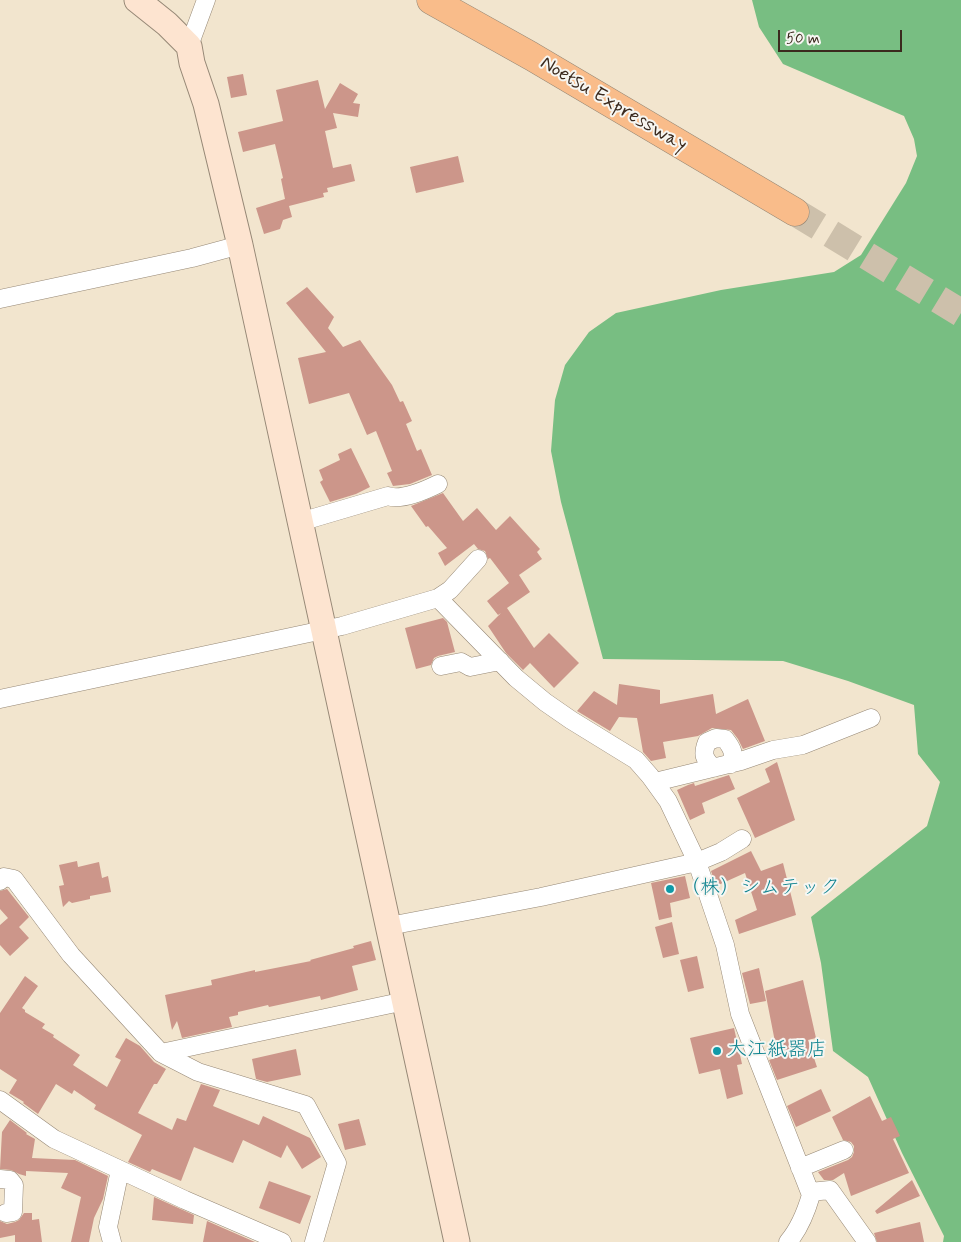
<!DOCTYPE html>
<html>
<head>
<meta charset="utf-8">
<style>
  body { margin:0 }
  #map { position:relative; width:961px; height:1242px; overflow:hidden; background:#f2e5ce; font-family:Mynerve,sans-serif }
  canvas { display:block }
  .scale { position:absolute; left:778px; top:30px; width:124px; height:22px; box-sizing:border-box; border:2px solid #3b2a1e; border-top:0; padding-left:6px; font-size:15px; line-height:18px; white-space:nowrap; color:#3b2a1e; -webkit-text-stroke:4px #f6f6f2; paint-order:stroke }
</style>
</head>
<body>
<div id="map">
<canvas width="961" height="1242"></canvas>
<div class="scale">50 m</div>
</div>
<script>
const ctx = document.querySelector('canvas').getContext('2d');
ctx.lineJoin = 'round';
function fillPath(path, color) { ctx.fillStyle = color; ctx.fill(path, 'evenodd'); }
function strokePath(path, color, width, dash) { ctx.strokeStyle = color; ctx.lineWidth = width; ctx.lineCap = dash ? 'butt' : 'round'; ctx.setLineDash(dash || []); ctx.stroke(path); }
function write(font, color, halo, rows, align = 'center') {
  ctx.font = font + ' Mynerve,"Klee One",sans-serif'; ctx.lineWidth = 4; ctx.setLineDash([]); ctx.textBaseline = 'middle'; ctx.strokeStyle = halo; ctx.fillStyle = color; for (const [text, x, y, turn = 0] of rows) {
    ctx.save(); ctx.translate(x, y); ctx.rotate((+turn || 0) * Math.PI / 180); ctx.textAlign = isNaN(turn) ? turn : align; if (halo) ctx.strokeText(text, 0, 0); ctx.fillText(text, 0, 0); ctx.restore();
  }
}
const forest = new Path2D(`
  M 752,0 L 961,0 L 961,1242 L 943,1242 L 944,1236 L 902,1153 L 868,1077 L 833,1051 L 821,963 L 811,917 L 927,826 L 940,782 L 918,754 L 914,705 L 848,681 L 783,661 L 603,659 L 561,502 L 551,451 L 555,400 L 565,365 L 589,332 L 616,313 L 721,290 L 834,272 L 861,255 L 906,183 L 917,156 L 914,139 L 904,116 L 783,64 L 759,27 Z`);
const building = new Path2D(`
  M 243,74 L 247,95 L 231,98 L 227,77 Z
  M 318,80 L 325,109 L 340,83 L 358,94 L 353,103 L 360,104 L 358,117 L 333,113 L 337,128 L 325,131 L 333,168 L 351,164 L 355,181 L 327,188 L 328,192 L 323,193 L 324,197 L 289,206 L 292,217 L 283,220 L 280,229 L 264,234 L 256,208 L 285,199 L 281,179 L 283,178 L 275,144 L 243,152 L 238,132 L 283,121 L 276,90 Z
  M 458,156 L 464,182 L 416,193 L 410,167 Z
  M 307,287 L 334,317 L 328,328 L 343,347 L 360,340 L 392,385 L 400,402 L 403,401 L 412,421 L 406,424 L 417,451 L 421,449 L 432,475 L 410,484 L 393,486 L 387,473 L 392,471 L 376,431 L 367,435 L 349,393 L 309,404 L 298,358 L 326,352 L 286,303 Z
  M 351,448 L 370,487 L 356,494 L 330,502 L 320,482 L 323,480 L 319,470 L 340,460 L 338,454 Z
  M 443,493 L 463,521 L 477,508 L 496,530 L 510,516 L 540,549 L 537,552 L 542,559 L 519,575 L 530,592 L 507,608 L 534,648 L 549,633 L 579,663 L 554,688 L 530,663 L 523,670 L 506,653 L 488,626 L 501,613 L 498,615 L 487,601 L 509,583 L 490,558 L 488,559 L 485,551 L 478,549 L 474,544 L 445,566 L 438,553 L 447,548 L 428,526 L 426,527 L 411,506 Z
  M 443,618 L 447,622 L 455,652 L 438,656 L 434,658 L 431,665 L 416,669 L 405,628 Z
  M 619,684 L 660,690 L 660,704 L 713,694 L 716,714 L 748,699 L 765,741 L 743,749 L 738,739 L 731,730 L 712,728 L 698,736 L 663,742 L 666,758 L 651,761 L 643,752 L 637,718 L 619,717 L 610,731 L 577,711 L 594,691 L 617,705 Z
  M 777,762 L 795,820 L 755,838 L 737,798 L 770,782 L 765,769 Z
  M 729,775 L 735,789 L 702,803 L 705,813 L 690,820 L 677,790 L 688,785 L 694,783 L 695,786 Z
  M 751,851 L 761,871 L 783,863 L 796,915 L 739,934 L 735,920 L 757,910 L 745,873 L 716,886 L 711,871 Z
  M 77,861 L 78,867 L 99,862 L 102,878 L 108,876 L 111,892 L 90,896 L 90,899 L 72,903 L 69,901 L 63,907 L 59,886 L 64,885 L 59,865 Z
  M 685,876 L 690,898 L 670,903 L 672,917 L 659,920 L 651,883 Z
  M 7,889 L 29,917 L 19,927 L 29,938 L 10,956 L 0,945 L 0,925 L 8,918 L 0,909 L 0,891 Z
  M 672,922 L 679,954 L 663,958 L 655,927 Z
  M 371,941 L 376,960 L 352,966 L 358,990 L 321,1000 L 320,996 L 269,1007 L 268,1005 L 238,1012 L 238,1015 L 229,1017 L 232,1027 L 182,1038 L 177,1021 L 172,1030 L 165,995 L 212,985 L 211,980 L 255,970 L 255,972 L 311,961 L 310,960 L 354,948 L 353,946 Z
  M 697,956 L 704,988 L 688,992 L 680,960 Z
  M 759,968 L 766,1001 L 750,1004 L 742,973 Z
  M 25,976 L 38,986 L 22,1008 L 25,1010 L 25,1012 L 45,1024 L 42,1028 L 54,1035 L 53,1037 L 80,1055 L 73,1065 L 107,1087 L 121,1060 L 115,1057 L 126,1038 L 140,1046 L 154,1062 L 166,1069 L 157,1084 L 154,1084 L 138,1113 L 172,1130 L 177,1118 L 186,1121 L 201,1084 L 220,1090 L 213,1106 L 259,1125 L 263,1116 L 310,1138 L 321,1157 L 302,1169 L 287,1145 L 281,1158 L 243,1140 L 233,1163 L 194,1147 L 181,1181 L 152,1169 L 150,1172 L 128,1162 L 142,1135 L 94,1109 L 96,1105 L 74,1090 L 72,1094 L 56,1084 L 38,1114 L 23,1103 L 24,1102 L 9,1093 L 17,1080 L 0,1069 L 0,1013 Z
  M 803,980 L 816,1038 L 808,1040 L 817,1067 L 777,1080 L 769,1060 L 778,1057 L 765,991 Z
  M 734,1028 L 742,1064 L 737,1065 L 743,1094 L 727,1099 L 720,1069 L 699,1074 L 690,1038 Z
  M 296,1049 L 301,1075 L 267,1082 L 256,1079 L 252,1059 Z
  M 821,1089 L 831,1111 L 796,1127 L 787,1106 Z
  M 870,1096 L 882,1121 L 891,1117 L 900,1136 L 893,1139 L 909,1173 L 851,1196 L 844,1173 L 833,1180 L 824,1180 L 818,1172 L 848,1160 L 852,1157 L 854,1152 L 854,1146 L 851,1142 L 843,1140 L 832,1117 Z
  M 359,1119 L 366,1145 L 345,1150 L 338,1124 Z
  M 10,1120 L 27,1133 L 26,1134 L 35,1139 L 32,1158 L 75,1160 L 108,1176 L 103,1199 L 94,1218 L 89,1242 L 71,1242 L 81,1197 L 61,1188 L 68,1173 L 26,1171 L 26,1176 L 19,1174 L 11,1170 L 0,1169 L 2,1132 Z
  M 912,1180 L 920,1196 L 877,1214 L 875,1211 Z
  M 269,1181 L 311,1196 L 300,1224 L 259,1208 Z
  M 154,1197 L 194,1215 L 193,1224 L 152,1220 Z
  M 24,1213 L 32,1213 L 32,1220 L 39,1219 L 42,1242 L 15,1242 L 15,1235 L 0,1238 L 0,1221 L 7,1224 L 15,1222 L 19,1220 Z
  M 207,1221 L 255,1242 L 203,1242 Z
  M 920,1222 L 924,1242 L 877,1242 L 874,1233 Z`);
const highwayTunnel = new Path2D(`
  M 795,212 L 961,313`);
const street = new Path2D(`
  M 189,46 L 206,0
  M 0,299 L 192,258 L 240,245
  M 300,522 L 388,496 C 401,501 426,490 438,484
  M 438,598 L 450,590 L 478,559
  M 441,666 L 461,662 L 470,667 L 500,661
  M 0,699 L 342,626 L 438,598 L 516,678 L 545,702 L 571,720 L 636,760 L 650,776 L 668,801 L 697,862 L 725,945 L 740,1014 L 811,1195 C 806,1212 800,1228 788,1242
  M 713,768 C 704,758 702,755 707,742 L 716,738 L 725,739 C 732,748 735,753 731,764
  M 655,782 L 741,761 L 773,750 L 803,745 L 871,718
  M 0,881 L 4,877 L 14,879 L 71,955 L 161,1053
  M 389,926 L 541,897 L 697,862 L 721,852 L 742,839
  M 0,1100 L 54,1139 L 185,1200 L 282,1242
  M 800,1168 L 844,1150
  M 0,1179 L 10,1180 L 14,1185 L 13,1212 L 6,1213
  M 810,1192 L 830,1190 L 867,1242
  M 112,1242 L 108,1227 L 120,1170
  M 314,1242 L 337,1163 L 306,1105 L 198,1072 L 161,1053 L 405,1001`);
const secondary = new Path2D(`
  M 137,0 L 167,24 L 189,46 L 192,63 L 206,104 L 240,245 L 457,1242`);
const highway = new Path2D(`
  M 431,0 L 531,56 L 795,212`);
const markers = [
  [670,889,5,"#0f9aa8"],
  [717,1051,5,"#0f9aa8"]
];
const streetNames = [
  ["Noetsu Expressway",613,105,31]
];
const cultureNames = [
  ["（株）シムテック",680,889],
  ["大江紙器店",727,1051]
];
fillPath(forest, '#78be82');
fillPath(building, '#cc968a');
strokePath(highwayTunnel, '#cdc0ab', 28, [28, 14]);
strokePath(street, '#968876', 19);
strokePath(secondary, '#968876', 27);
strokePath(highway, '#968876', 29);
strokePath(street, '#fff', 18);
strokePath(secondary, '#fde4d0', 25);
strokePath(highway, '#f9bc8a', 28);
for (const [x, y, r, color] of markers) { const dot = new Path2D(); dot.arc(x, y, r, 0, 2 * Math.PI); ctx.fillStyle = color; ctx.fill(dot); strokePath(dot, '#f6f6f2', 2); }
write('20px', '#3b2a1e', '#f6f6f2', streetNames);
write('20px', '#0d838f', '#f6f6f2', cultureNames, 'left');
</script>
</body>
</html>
